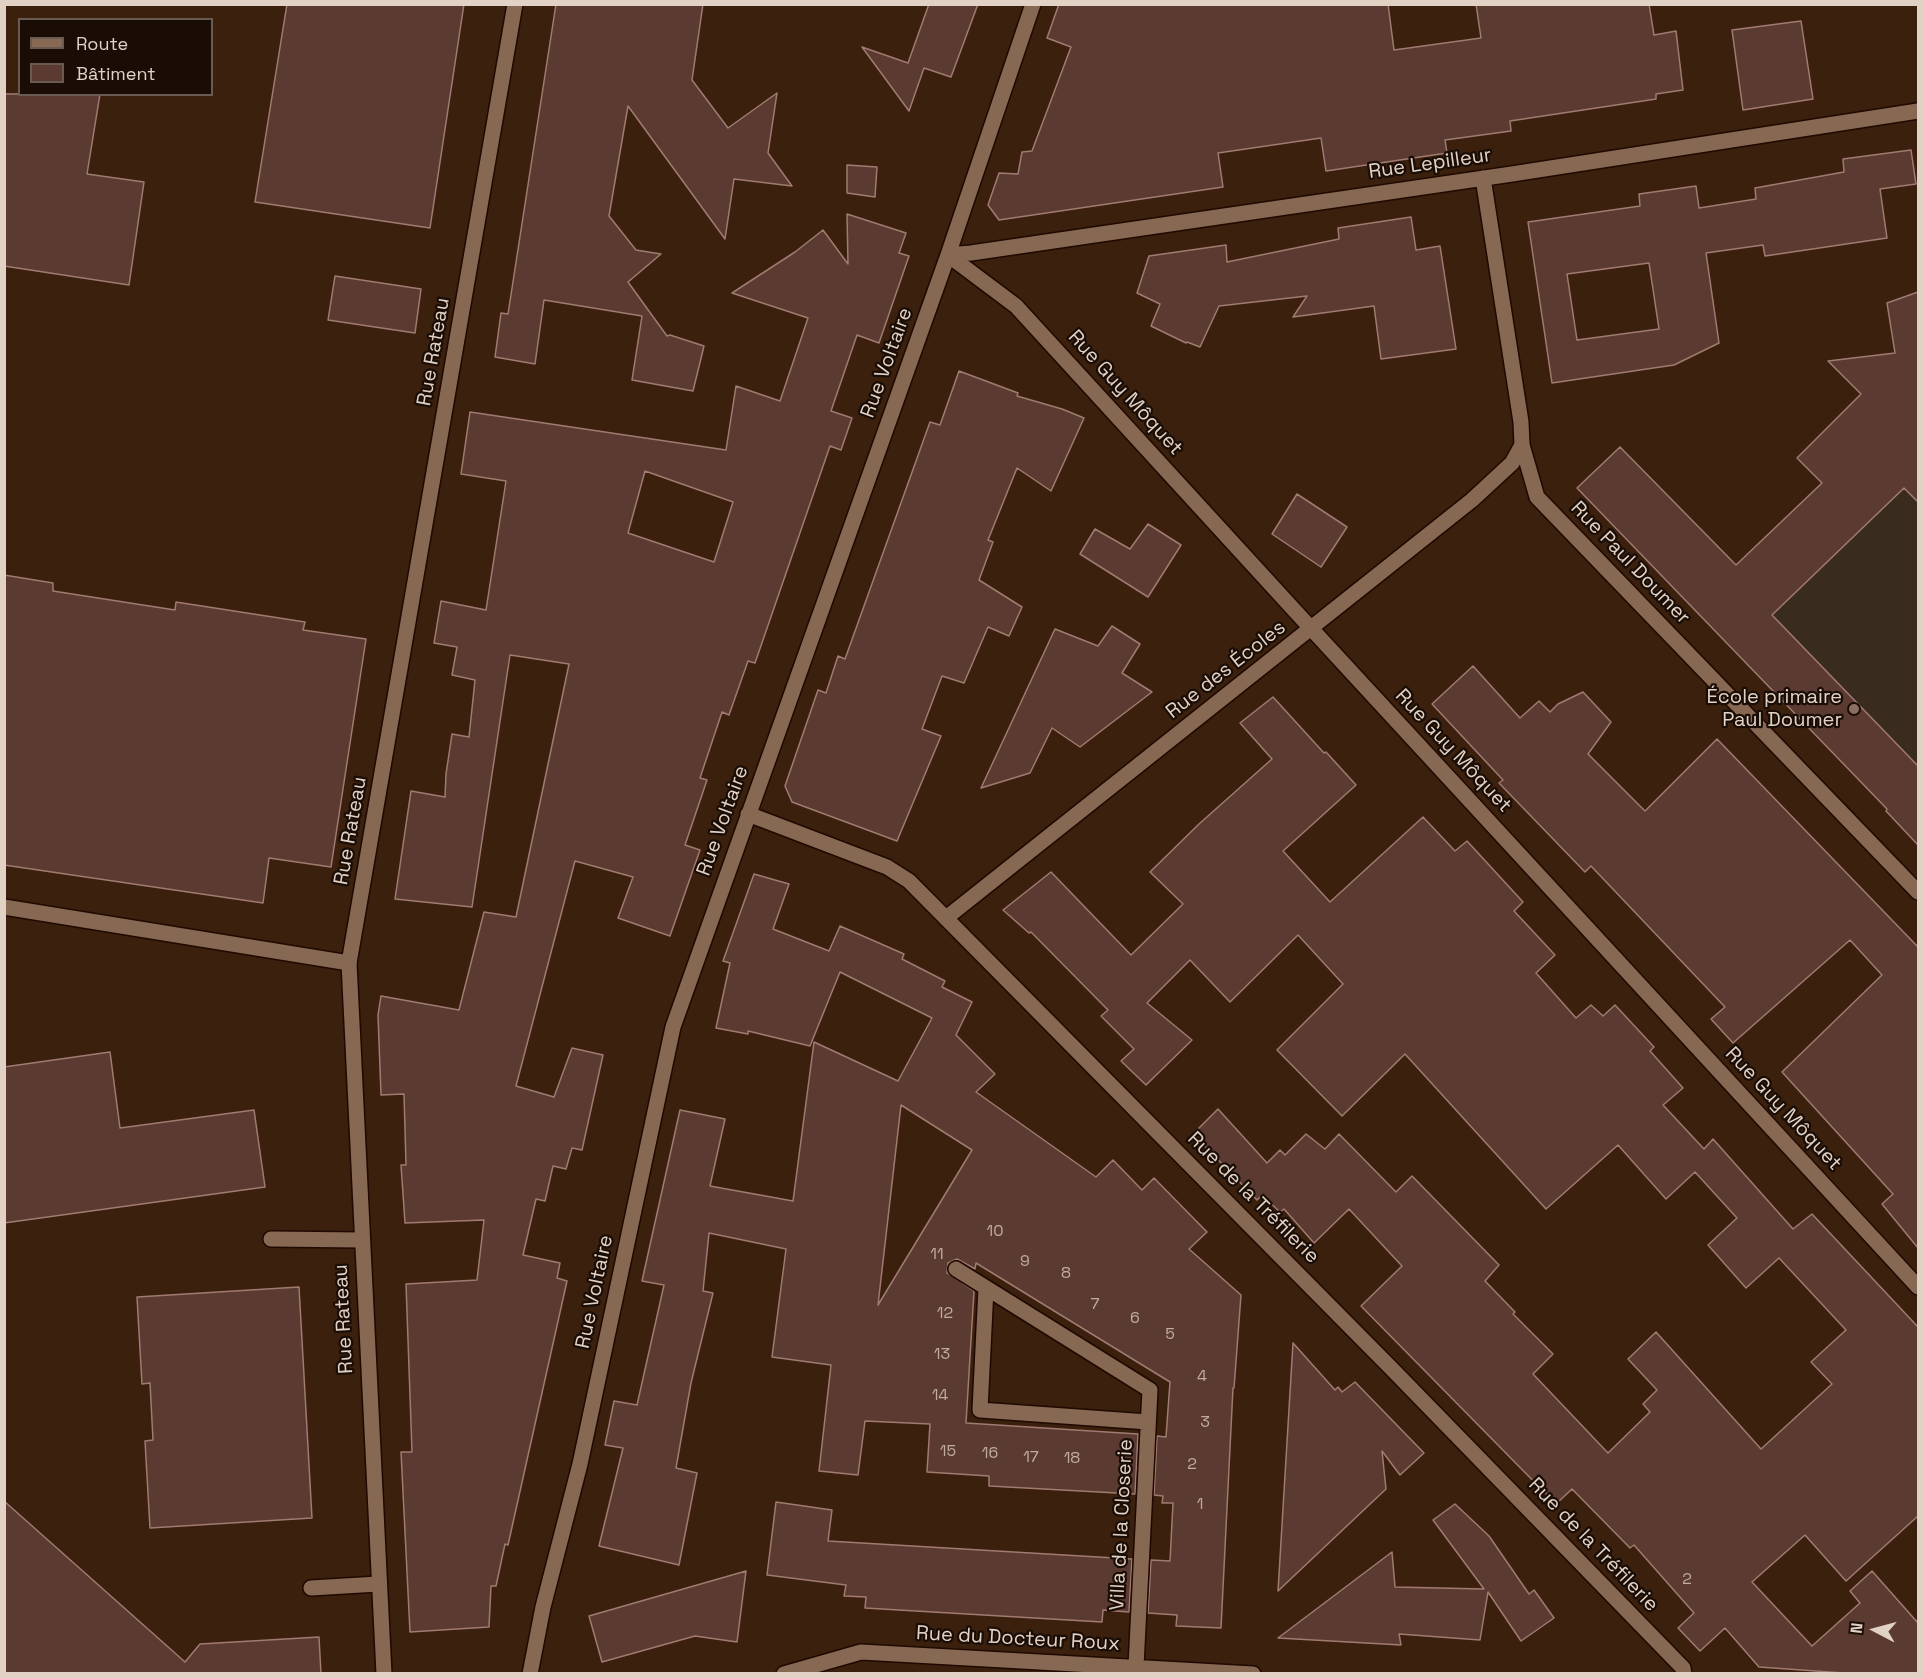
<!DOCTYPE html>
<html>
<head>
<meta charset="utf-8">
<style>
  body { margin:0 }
  #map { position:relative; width:1923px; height:1678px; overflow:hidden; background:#3a200d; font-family:"Space Grotesk",sans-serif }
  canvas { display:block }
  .frame { position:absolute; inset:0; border:6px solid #e2d1c5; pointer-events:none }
  .legend { position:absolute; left:18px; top:18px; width:195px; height:78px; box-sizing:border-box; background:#190d06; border:2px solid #695b52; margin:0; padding:8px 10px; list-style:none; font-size:18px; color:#e2d1c5 }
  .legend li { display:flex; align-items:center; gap:12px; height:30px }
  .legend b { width:30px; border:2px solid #695b52 }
  .north { position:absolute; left:1845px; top:1600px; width:60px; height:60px; -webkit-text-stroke:4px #190d06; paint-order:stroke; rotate:276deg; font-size:16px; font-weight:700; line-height:24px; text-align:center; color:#e2d1c5 }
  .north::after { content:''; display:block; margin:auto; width:21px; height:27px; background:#e2d1c5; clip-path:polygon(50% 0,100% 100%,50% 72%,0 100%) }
</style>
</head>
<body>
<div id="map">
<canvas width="1923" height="1678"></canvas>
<div class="frame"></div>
<ul class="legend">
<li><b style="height:8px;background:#866853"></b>Route</li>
<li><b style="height:16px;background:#5b3a32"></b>Bâtiment</li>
</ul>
<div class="north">N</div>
</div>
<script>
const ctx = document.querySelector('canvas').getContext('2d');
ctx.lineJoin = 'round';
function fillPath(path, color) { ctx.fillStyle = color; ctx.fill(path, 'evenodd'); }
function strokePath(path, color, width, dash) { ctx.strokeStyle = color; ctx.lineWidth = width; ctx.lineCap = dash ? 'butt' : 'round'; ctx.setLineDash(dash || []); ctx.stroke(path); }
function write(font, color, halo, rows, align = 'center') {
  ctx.font = font + ' "Space Grotesk",sans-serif'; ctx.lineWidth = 4.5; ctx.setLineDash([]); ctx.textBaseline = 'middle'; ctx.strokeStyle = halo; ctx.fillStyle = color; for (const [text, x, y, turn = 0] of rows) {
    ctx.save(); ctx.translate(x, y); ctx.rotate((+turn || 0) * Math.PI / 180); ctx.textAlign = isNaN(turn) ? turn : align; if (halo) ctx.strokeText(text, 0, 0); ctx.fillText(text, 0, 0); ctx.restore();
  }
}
const education = new Path2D(`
  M 1887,420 L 1918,450 L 1918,845 L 1886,811 L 1887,809 L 1692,608 Z`);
const building = new Path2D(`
  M 287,4 L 464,4 L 430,228 L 255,202 Z
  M 556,4 L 703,4 L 692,80 L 728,128 L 777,93 L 768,153 L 792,186 L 734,179 L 725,239 L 628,106 L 609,216 L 636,250 L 661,254 L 628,282 L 667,336 L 670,335 L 704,346 L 693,391 L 632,380 L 642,316 L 544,300 L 535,364 L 495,357 L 501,313 L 508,314 Z
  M 929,4 L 978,4 L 951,77 L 924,68 L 909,111 L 862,47 L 908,63 Z
  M 1059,4 L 1388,4 L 1394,50 L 1481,38 L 1476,4 L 1649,4 L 1654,35 L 1676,31 L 1683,90 L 1656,94 L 1656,99 L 1510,121 L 1511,131 L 1445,140 L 1447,153 L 1326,171 L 1321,138 L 1218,153 L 1223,187 L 999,220 L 988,205 L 999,173 L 1018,174 L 1022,152 L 1032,151 L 1071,47 L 1047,38 Z
  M 1801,21 L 1813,99 L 1743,110 L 1732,30 Z
  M 4,94 L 100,94 L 87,174 L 144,182 L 129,285 L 4,266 Z
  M 1911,150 L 1916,184 L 1880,189 L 1887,238 L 1765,256 L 1763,245 L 1706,253 L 1719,343 L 1674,365 L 1552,383 L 1528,222 L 1640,206 L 1639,194 L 1696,186 L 1699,208 L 1756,199 L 1755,188 L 1844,172 L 1843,159 ZM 1649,263 L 1659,329 L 1577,340 L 1567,274 Z
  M 847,165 L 877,167 L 875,197 L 847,193 Z
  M 847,214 L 906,233 L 899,253 L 909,256 L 879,343 L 857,335 L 831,411 L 852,418 L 841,450 L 830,446 L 755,663 L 748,661 L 729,715 L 722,712 L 700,778 L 707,780 L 685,845 L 700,850 L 670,936 L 618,918 L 633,877 L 575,861 L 516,1086 L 554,1097 L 572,1048 L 603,1055 L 582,1150 L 572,1148 L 566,1169 L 553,1166 L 545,1201 L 536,1199 L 523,1255 L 560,1263 L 557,1278 L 567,1281 L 508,1545 L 505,1544 L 496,1586 L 491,1586 L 489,1627 L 410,1632 L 401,1452 L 412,1452 L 406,1284 L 477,1280 L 484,1220 L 405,1223 L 401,1165 L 406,1165 L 404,1094 L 381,1095 L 378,1015 L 381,996 L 459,1010 L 484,912 L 516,917 L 569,664 L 510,655 L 472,907 L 395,899 L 411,791 L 445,797 L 446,774 L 452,734 L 469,737 L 475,680 L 452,675 L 457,647 L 434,643 L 441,601 L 486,610 L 506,481 L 461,474 L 470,412 L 726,450 L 736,386 L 780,401 L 808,318 L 732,293 L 795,252 L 823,230 L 848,264 ZM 645,471 L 733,502 L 714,562 L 628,533 Z
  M 1411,217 L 1416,250 L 1440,246 L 1456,349 L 1381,359 L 1374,306 L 1293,317 L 1307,296 L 1219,306 L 1200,347 L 1187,342 L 1186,343 L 1151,326 L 1160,304 L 1137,293 L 1149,256 L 1226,245 L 1227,262 L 1339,239 L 1338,228 Z
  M 335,276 L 421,289 L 415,333 L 328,320 Z
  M 1918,292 L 1918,502 L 1904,488 L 1772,615 L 1918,766 L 1918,845 L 1886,811 L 1887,809 L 1577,488 L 1620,447 L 1736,565 L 1822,483 L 1797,458 L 1861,394 L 1828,361 L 1895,353 L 1887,303 Z
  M 959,371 L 1018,393 L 1017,396 L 1062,409 L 1084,418 L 1051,491 L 1017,468 L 988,540 L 993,542 L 979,580 L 1022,607 L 1009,636 L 988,627 L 964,683 L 942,676 L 922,729 L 941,736 L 897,841 L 792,802 L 785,786 L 818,690 L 826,693 L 838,656 L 845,659 L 930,422 L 940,425 Z
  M 1297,494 L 1347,527 L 1321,567 L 1272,534 Z
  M 1148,524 L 1181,545 L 1148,597 L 1080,554 L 1095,529 L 1130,549 Z
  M 4,575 L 53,583 L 53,591 L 175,610 L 176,602 L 305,622 L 303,630 L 366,639 L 331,867 L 269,858 L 263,903 L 4,865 Z
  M 1112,626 L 1140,644 L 1122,673 L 1152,692 L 1080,747 L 1052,728 L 1030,773 L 981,788 L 1055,629 L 1098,646 Z
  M 1473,666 L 1520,718 L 1539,701 L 1550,712 L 1558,704 L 1583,692 L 1611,722 L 1588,754 L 1645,811 L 1717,739 L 1918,947 L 1918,1248 L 1882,1204 L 1893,1194 L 1782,1072 L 1882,975 L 1850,940 L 1733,1043 L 1711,1019 L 1725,1007 L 1591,866 L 1585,872 L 1499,783 L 1503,780 L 1432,704 Z
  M 1273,697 L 1324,753 L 1326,752 L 1356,785 L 1283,851 L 1330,902 L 1423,817 L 1455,851 L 1467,841 L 1523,902 L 1514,911 L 1555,955 L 1536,973 L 1576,1018 L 1591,1005 L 1603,1016 L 1615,1005 L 1654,1047 L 1650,1051 L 1683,1088 L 1663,1105 L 1704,1149 L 1713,1139 L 1793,1229 L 1812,1214 L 1918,1327 L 1918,1516 L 1846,1581 L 1805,1535 L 1752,1582 L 1812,1646 L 1860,1603 L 1850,1591 L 1872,1571 L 1918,1623 L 1918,1674 L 1858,1674 L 1759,1667 L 1725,1628 L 1700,1651 L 1678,1628 L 1694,1613 L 1634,1545 L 1630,1548 L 1572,1489 L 1556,1504 L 1361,1306 L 1402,1266 L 1349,1209 L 1314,1243 L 1284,1209 L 1280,1212 L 1262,1195 L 1257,1200 L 1193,1134 L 1218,1109 L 1267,1163 L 1280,1150 L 1285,1155 L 1306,1134 L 1325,1149 L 1339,1134 L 1396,1192 L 1412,1176 L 1499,1265 L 1485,1281 L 1515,1312 L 1513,1314 L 1553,1354 L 1533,1374 L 1608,1453 L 1650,1412 L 1643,1404 L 1657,1390 L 1628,1359 L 1656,1332 L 1761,1449 L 1832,1384 L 1811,1362 L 1846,1330 L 1779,1258 L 1746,1288 L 1708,1245 L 1737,1218 L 1695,1172 L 1666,1199 L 1618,1145 L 1546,1209 L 1405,1054 L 1342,1116 L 1277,1050 L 1343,984 L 1298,935 L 1230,1002 L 1190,960 L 1147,1003 L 1192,1040 L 1146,1085 L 1121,1061 L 1134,1049 L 1101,1016 L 1108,1010 L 1031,932 L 1029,933 L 1003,910 L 1051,872 L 1131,955 L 1183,904 L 1150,872 L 1199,824 L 1272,759 L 1240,723 Z
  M 754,874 L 789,884 L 773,929 L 829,951 L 840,926 L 904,954 L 902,959 L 945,981 L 942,987 L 972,1002 L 956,1035 L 995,1074 L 976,1092 L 1096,1177 L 1113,1160 L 1142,1190 L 1154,1178 L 1207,1232 L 1189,1249 L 1241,1295 L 1234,1388 L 1233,1388 L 1221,1628 L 1176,1626 L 1177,1615 L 1148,1613 L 1151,1560 L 1170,1561 L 1173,1503 L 1162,1503 L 1163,1496 L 1154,1495 L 1157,1436 L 1166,1437 L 1170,1382 L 976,1263 L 975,1269 L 957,1259 L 948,1263 L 947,1273 L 974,1291 L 966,1423 L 1138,1434 L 1135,1494 L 989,1486 L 989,1476 L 927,1472 L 930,1424 L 865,1421 L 858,1475 L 819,1471 L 831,1365 L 772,1357 L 786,1249 L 709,1233 L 703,1291 L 713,1293 L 691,1383 L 676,1468 L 697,1473 L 679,1565 L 599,1546 L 623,1448 L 605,1445 L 614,1401 L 637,1405 L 664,1285 L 642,1281 L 680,1110 L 725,1119 L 710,1186 L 793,1201 L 814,1042 L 898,1081 L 932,1018 L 840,972 L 810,1046 L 748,1031 L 748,1034 L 716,1028 L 730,963 L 723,961 ZM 901,1105 L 972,1150 L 878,1305 Z
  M 110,1052 L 120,1128 L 254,1110 L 265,1187 L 4,1223 L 4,1067 Z
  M 299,1287 L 312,1518 L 150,1528 L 145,1441 L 153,1440 L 150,1383 L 142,1384 L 137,1297 Z
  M 1293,1343 L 1335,1390 L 1338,1387 L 1342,1392 L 1355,1382 L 1424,1453 L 1400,1475 L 1382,1451 L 1386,1489 L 1278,1591 Z
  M 4,1501 L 185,1662 L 200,1644 L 319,1637 L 321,1674 L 4,1674 Z
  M 776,1502 L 832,1510 L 828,1541 L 1132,1559 L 1129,1612 L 1103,1610 L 1102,1622 L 865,1608 L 866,1597 L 844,1596 L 846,1585 L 767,1575 Z
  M 1455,1504 L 1489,1536 L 1529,1594 L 1534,1590 L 1554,1618 L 1521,1641 L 1488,1592 L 1480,1640 L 1399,1634 L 1401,1645 L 1278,1638 L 1392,1552 L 1395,1587 L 1484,1589 L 1433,1520 Z
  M 746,1571 L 737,1642 L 695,1636 L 602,1662 L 589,1616 Z`);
const service = new Path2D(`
  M 4,907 L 349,963
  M 271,1239 L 361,1240
  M 311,1588 L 378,1584`);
const pedestrian = new Path2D(`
  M 1522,445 L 1537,497 L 1918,892`);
const minor = new Path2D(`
  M 948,255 L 1016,306 L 1296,612 L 1918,1287
  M 948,255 L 971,253 L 1512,174 L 1918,111
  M 748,814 L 887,867 L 909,881 L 1391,1368 L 1683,1668 L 1684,1674
  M 946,918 L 1472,500 L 1512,463 L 1522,445 L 1521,422 L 1483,178
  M 956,1269 L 1150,1390 L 1136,1666
  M 986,1288 L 980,1410 L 1148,1422
  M 530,1674 L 543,1607 L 580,1464 L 673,1027 L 948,255 L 1033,4
  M 784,1674 L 861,1652 L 1253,1674`);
const tertiary = new Path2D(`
  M 384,1674 L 349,963 L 515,4`);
const markers = [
  [1854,709,6,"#8d6e63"]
];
const numberNames = [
  ["10",995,1232],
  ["11",937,1255],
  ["9",1025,1262],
  ["8",1066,1274],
  ["7",1095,1305],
  ["12",945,1314],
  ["6",1135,1319],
  ["5",1170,1335],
  ["13",942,1355],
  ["4",1202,1377],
  ["14",940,1396],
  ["3",1205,1423],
  ["15",948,1452],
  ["16",990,1454],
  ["17",1031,1458],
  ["18",1072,1459],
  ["2",1192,1465],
  ["1",1200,1505],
  ["2",1687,1580]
];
const streetNames = [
  ["Rue Lepilleur",1430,164,-8],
  ["Rue Rateau",434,352,-80],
  ["Rue Voltaire",887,363,-70],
  ["Rue Guy Môquet",1125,393,48],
  ["Rue Paul Doumer",1630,563,46],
  ["Rue des Écoles",1226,670,-38],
  ["Rue Guy Môquet",1453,751,47],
  ["Rue Voltaire",723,821,-70],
  ["Rue Rateau",351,831,-80],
  ["Rue Guy Môquet",1783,1109,47],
  ["Rue de la Tréfilerie",1253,1198,45],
  ["Rue Voltaire",595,1292,-78],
  ["Rue Rateau",344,1319,-93],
  ["Villa de la Closerie",1122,1525,-87],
  ["Rue de la Tréfilerie",1593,1545,46],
  ["Rue du Docteur Roux",1018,1639,3]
];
const poiNames = [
  ["École primaire",1842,698],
  ["Paul Doumer",1842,721]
];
fillPath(education, '#3a2b1f');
fillPath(building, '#5b3a32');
strokePath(building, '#a17b72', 1.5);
strokePath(service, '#200900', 18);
strokePath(pedestrian, '#200900', 18);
strokePath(minor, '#200900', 18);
strokePath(tertiary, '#200900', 18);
strokePath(service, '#866853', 15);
strokePath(pedestrian, '#866853', 15);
strokePath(minor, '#866853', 15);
strokePath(tertiary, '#866853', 15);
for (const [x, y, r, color] of markers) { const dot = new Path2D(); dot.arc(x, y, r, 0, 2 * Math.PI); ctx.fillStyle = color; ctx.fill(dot); strokePath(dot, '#190d06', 2); }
write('16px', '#c0aba0', null, numberNames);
write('20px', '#e2d1c5', '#190d06', streetNames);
write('20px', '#e2d1c5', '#190d06', poiNames, 'right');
</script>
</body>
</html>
